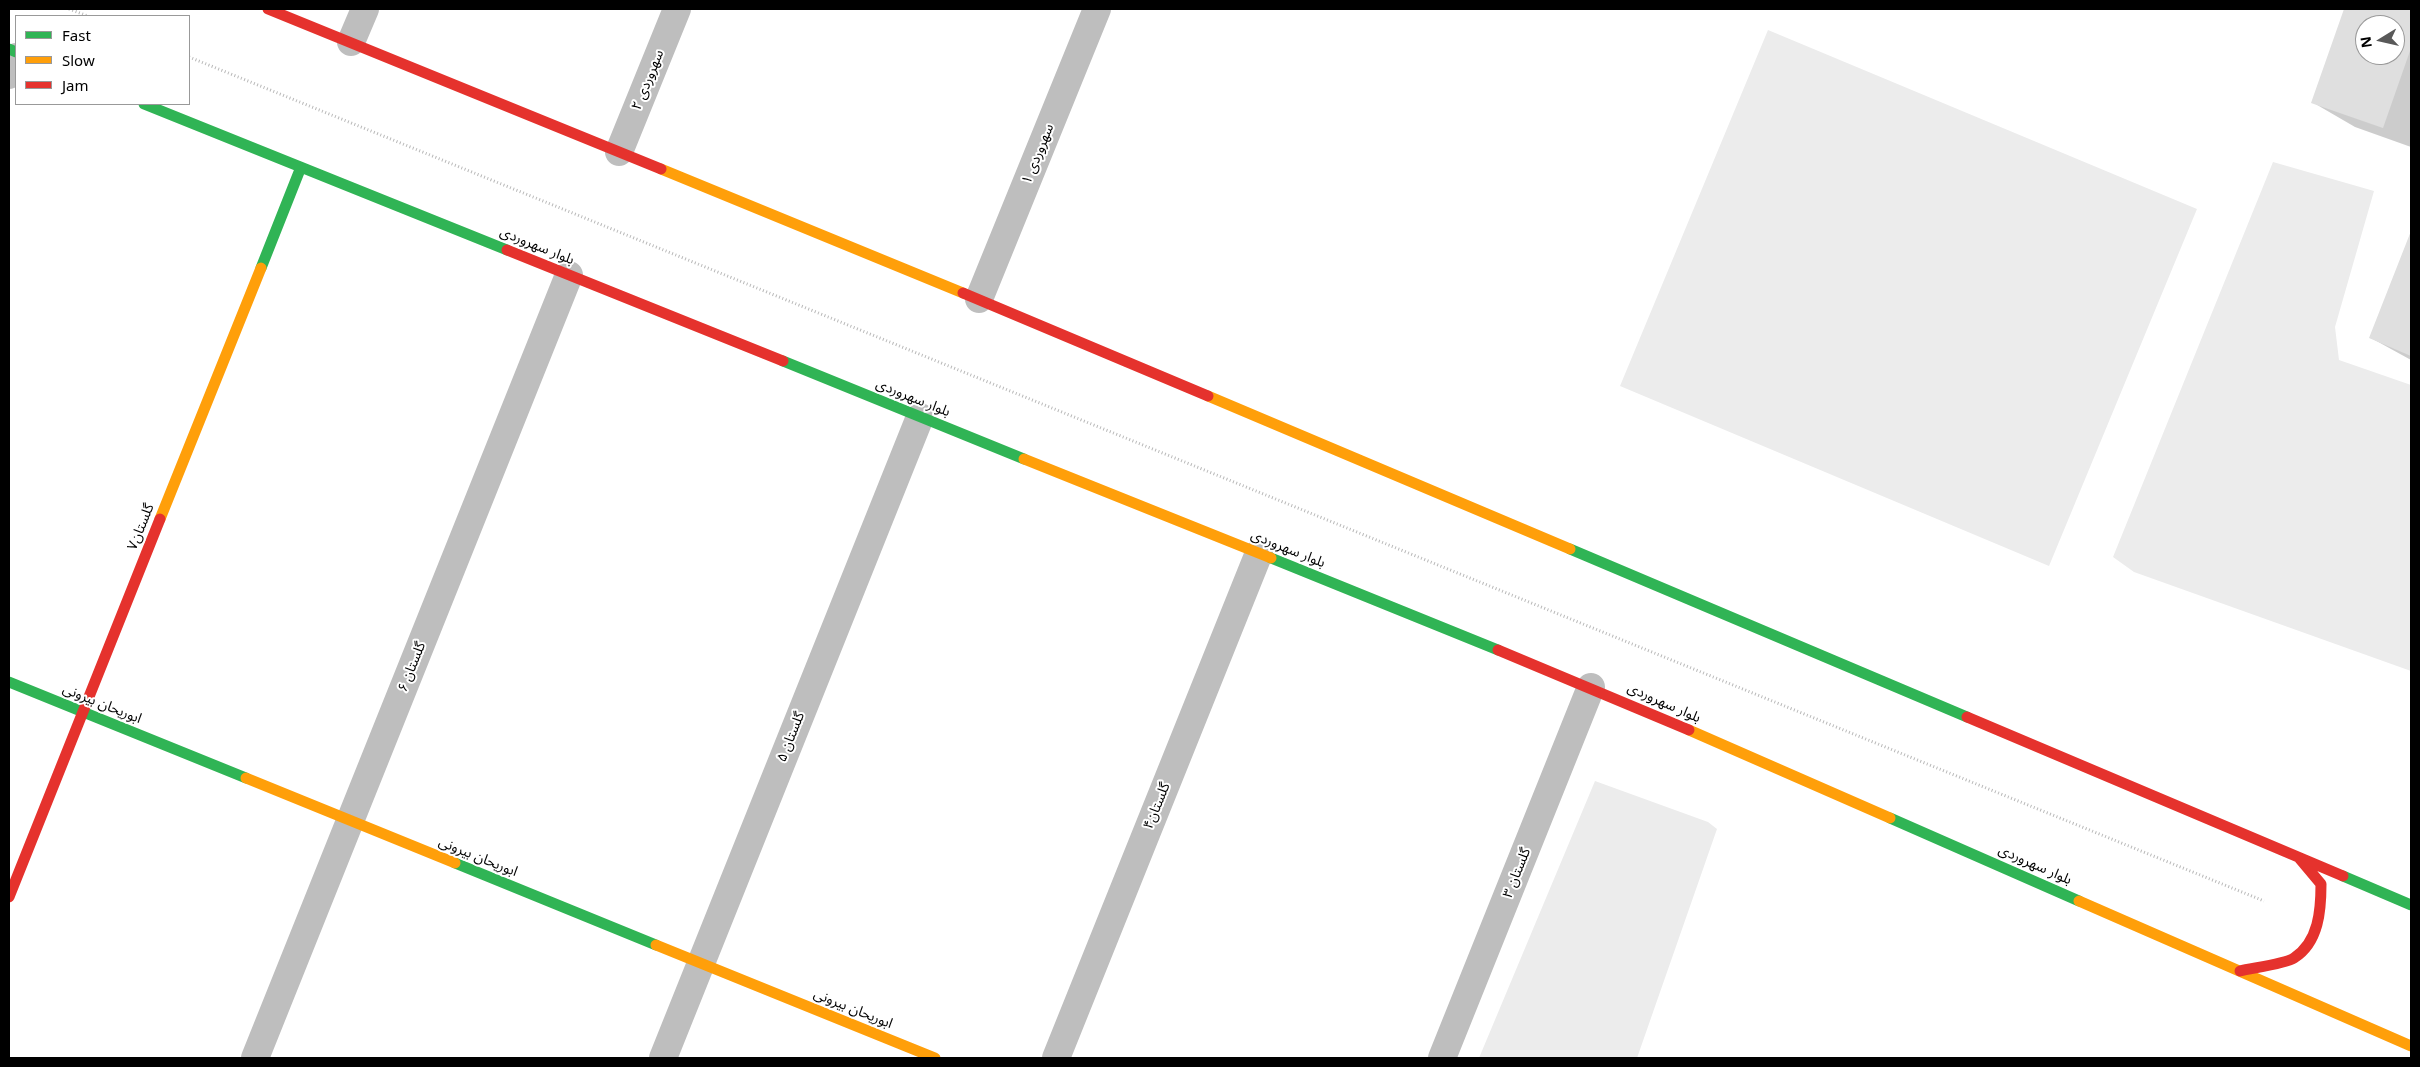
<!DOCTYPE html>
<html>
<head>
<meta charset="utf-8">
<style>
  body { margin:0 }
  #map { position:relative; width:2420px; height:1067px; overflow:hidden; background:#fff; font-family:"Noto Sans",sans-serif }
  canvas { display:block }
  .frame { position:absolute; inset:0; border:10px solid #000; pointer-events:none }
  .legend { position:absolute; left:15px; top:15px; width:175px; height:90px; box-sizing:border-box; background:#fff; border:1px solid #999; margin:0; padding:6px 9px; list-style:none; font-size:15px; color:#000 }
  .legend li { display:flex; align-items:center; gap:10px; height:25px }
  .legend b { width:25px; border:1px solid #999 }
  .north { position:absolute; left:2355px; top:15px; width:50px; height:50px; box-sizing:border-box; background:#fff; border:1px solid #999; border-radius:50%; rotate:261deg; font-size:14px; font-weight:700; line-height:20px; text-align:center; color:#000 }
  .north::after { content:''; display:block; margin:auto; width:18px; height:22px; background:#595959; clip-path:polygon(50% 0,100% 100%,50% 72%,0 100%) }
</style>
</head>
<body>
<div id="map">
<canvas width="2420" height="1067"></canvas>
<div class="frame"></div>
<ul class="legend">
<li><b style="height:6px;background:#30b455"></b>Fast</li>
<li><b style="height:6px;background:#ff9f0a"></b>Slow</li>
<li><b style="height:6px;background:#e5322d"></b>Jam</li>
</ul>
<div class="north">N</div>
</div>
<script>
const ctx = document.querySelector('canvas').getContext('2d');
ctx.lineJoin = 'round';
function fillPath(path, color) { ctx.fillStyle = color; ctx.fill(path, 'evenodd'); }
function strokePath(path, color, width, dash) { ctx.strokeStyle = color; ctx.lineWidth = width; ctx.lineCap = dash ? 'butt' : 'round'; ctx.setLineDash(dash || []); ctx.stroke(path); }
function write(font, color, halo, rows, align = 'center') {
  ctx.font = font + ' "Noto Sans","Noto Sans Arabic",sans-serif'; ctx.lineWidth = 4; ctx.setLineDash([]); ctx.textBaseline = 'middle'; ctx.strokeStyle = halo; ctx.fillStyle = color; for (const [text, x, y, turn = 0] of rows) {
    ctx.save(); ctx.translate(x, y); ctx.rotate((+turn || 0) * Math.PI / 180); ctx.textAlign = isNaN(turn) ? turn : align; if (halo) ctx.strokeText(text, 0, 0); ctx.fillText(text, 0, 0); ctx.restore();
  }
}
const green = new Path2D(`
  M 1768,30 L 2197,209 L 2049,566 L 1620,386 Z
  M 2273,162 L 2374,191 L 2335,327 L 2339,360 L 2411,385 L 2411,671 L 2134,572 L 2113,557 Z
  M 1595,781 L 1708,822 L 1717,829 L 1637,1058 L 1479,1058 Z`);
const shadow = new Path2D(`
  M 2345,9 L 2411,9 L 2411,147 L 2355,127 L 2312,102 ZM 2365,25 L 2395,25 L 2395,55 L 2365,55 Z
  M 2411,234 L 2411,360 L 2371,338 Z`);
const building = new Path2D(`
  M 2344,9 L 2411,9 L 2411,48 L 2383,128 L 2311,103 ZM 2365,25 L 2395,25 L 2395,55 L 2365,55 Z
  M 2411,231 L 2411,356 L 2369,338 Z`);
const path = new Path2D(`
  M 69,9 L 88,16
  M 189,57 L 2264,901`);
const street = new Path2D(`
  M 351,42 L 365,9
  M 9,75 L 16,57
  M 619,152 L 677,9
  M 979,299 L 1097,9
  M 255,1058 L 569,275
  M 663,1058 L 920,417
  M 1056,1058 L 1259,553
  M 1442,1058 L 1591,687`);
const fast = new Path2D(`
  M 9,49 L 16,52
  M 144,104 L 507,250
  M 261,268 L 301,167
  M 783,361 L 1024,459
  M 1570,549 L 1967,717
  M 1271,558 L 1498,650
  M 9,682 L 246,778
  M 1890,818 L 2079,901
  M 455,863 L 656,945
  M 2343,876 L 2411,905`);
const slow = new Path2D(`
  M 661,169 L 963,293
  M 1208,396 L 1570,549
  M 1024,459 L 1271,558
  M 160,519 L 261,268
  M 1689,730 L 1890,818
  M 246,778 L 455,863
  M 2079,901 L 2411,1046
  M 656,945 L 935,1058`);
const jam = new Path2D(`
  M 268,9 L 661,169
  M 507,250 L 783,361
  M 963,293 L 1208,396
  M 1498,650 L 1689,730
  M 1967,717 L 2343,876
  M 9,897 L 160,519
  M 2240,971 C 2252,968 2285,964 2294,958 C 2319,942 2321,910 2321,884 L 2300,859`);
const streetNames = [
  ["سهروردی ۲",648,80,-68],
  ["سهروردی ۱",1038,154,-68],
  ["بلوار سهروردی",537,246,22],
  ["بلوار سهروردی",913,398,22],
  ["گلستان۷",141,527,-68],
  ["بلوار سهروردی",1288,549,22],
  ["گلستان ۶",412,667,-68],
  ["بلوار سهروردی",1664,703,24],
  ["ابوریحان بیرونی",102,704,22],
  ["گلستان ۵",791,737,-68],
  ["گلستان۴",1157,806,-68],
  ["ابوریحان بیرونی",478,857,22],
  ["بلوار سهروردی",2035,865,24],
  ["گلستان ۳",1517,873,-68],
  ["ابوریحان بیرونی",853,1009,22]
];
fillPath(green, '#ececec');
fillPath(shadow, '#0003');
fillPath(building, '#dfdfdf');
strokePath(path, '#b9b9b9', 3, [1, 2.5]);
strokePath(street, '#bebebe', 28);
strokePath(fast, '#30b455', 11);
strokePath(slow, '#ff9f0a', 11);
strokePath(jam, '#e5322d', 11);
write('14px', '#000', '#fff', streetNames);
</script>
</body>
</html>
